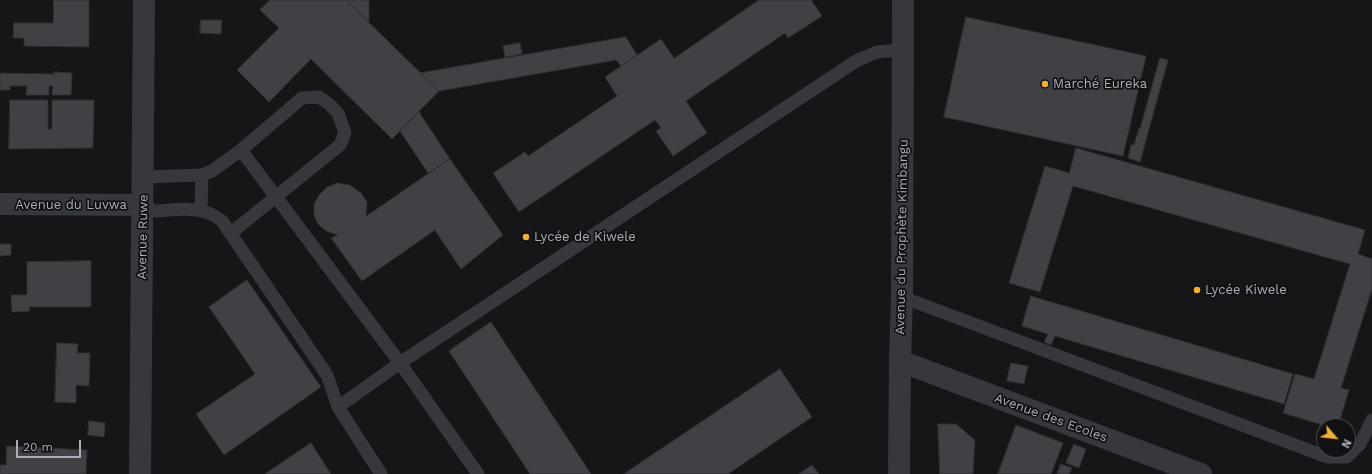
<!DOCTYPE html>
<html>
<head>
<meta charset="utf-8">
<style>
  body { margin:0 }
  #map { position:relative; width:1372px; height:474px; overflow:hidden; background:#161618; font-family:"Work Sans",sans-serif }
  canvas { display:block }
  .north { position:absolute; left:1316px; top:418px; width:40px; height:40px; box-sizing:border-box; background:#111113; border:1px solid #4d4f55; border-radius:50%; rotate:118deg; font-size:11px; font-weight:700; line-height:16px; text-align:center; color:#a8adb8 }
  .north::after { content:''; display:block; margin:auto; width:14px; height:18px; background:#f2b134; clip-path:polygon(50% 0,100% 100%,50% 72%,0 100%) }
  .scale { position:absolute; left:16px; top:440px; width:65px; height:18px; box-sizing:border-box; border:2px solid #a8adb8; border-top:0; padding-left:5px; font-size:12px; line-height:14px; white-space:nowrap; color:#a8adb8; -webkit-text-stroke:3px #111113; paint-order:stroke }
</style>
</head>
<body>
<div id="map">
<canvas width="1372" height="474"></canvas>
<div class="north">N</div>
<div class="scale">20 m</div>
</div>
<script>
const ctx = document.querySelector('canvas').getContext('2d');
ctx.lineJoin = 'round';
function fillPath(path, color) { ctx.fillStyle = color; ctx.fill(path, 'evenodd'); }
function strokePath(path, color, width, dash) { ctx.strokeStyle = color; ctx.lineWidth = width; ctx.lineCap = dash ? 'butt' : 'round'; ctx.setLineDash(dash || []); ctx.stroke(path); }
function write(font, color, halo, rows, align = 'center') {
  ctx.font = font + ' "Work Sans",sans-serif'; ctx.lineWidth = 3.5; ctx.setLineDash([]); ctx.textBaseline = 'middle'; ctx.strokeStyle = halo; ctx.fillStyle = color; for (const [text, x, y, turn = 0] of rows) {
    ctx.save(); ctx.translate(x, y); ctx.rotate((+turn || 0) * Math.PI / 180); ctx.textAlign = isNaN(turn) ? turn : align; if (halo) ctx.strokeText(text, 0, 0); ctx.fillText(text, 0, 0); ctx.restore();
  }
}
const building = new Path2D(`
  M 54,0 L 89,0 L 89,47 L 24,46 L 24,38 L 13,38 L 14,23 L 53,23 Z
  M 270,0 L 346,0 L 439,91 L 392,139 L 311,59 L 269,102 L 237,70 L 279,28 L 260,10 Z
  M 347,0 L 369,0 L 369,23 L 347,1 Z
  M 759,0 L 811,0 L 822,16 L 788,38 L 785,33 L 686,101 L 707,133 L 673,156 L 656,131 L 661,128 L 655,120 L 519,212 L 493,173 L 525,152 L 528,156 L 617,96 L 605,77 L 661,39 L 674,58 Z
  M 966,17 L 1146,56 L 1123,156 L 944,117 Z
  M 201,20 L 222,20 L 221,34 L 200,33 Z
  M 626,37 L 637,55 L 621,66 L 616,60 L 439,91 L 421,73 Z
  M 520,43 L 522,54 L 505,57 L 503,46 Z
  M 1160,58 L 1168,60 L 1140,162 L 1128,158 L 1131,145 L 1134,145 L 1139,128 L 1140,128 Z
  M 54,72 L 72,73 L 71,95 L 52,95 L 53,86 L 49,86 L 49,95 L 26,95 L 27,86 L 10,86 L 10,90 L 0,90 L 0,73 L 54,74 Z
  M 10,100 L 48,100 L 48,129 L 52,129 L 52,100 L 94,100 L 93,148 L 9,149 Z
  M 419,112 L 450,159 L 428,173 L 400,131 Z
  M 1076,148 L 1365,230 L 1358,254 L 1372,259 L 1372,289 L 1341,388 L 1349,390 L 1338,426 L 1326,426 L 1283,413 L 1295,374 L 1314,379 L 1350,264 L 1073,186 L 1040,292 L 1009,283 L 1045,166 L 1069,173 Z
  M 450,159 L 503,235 L 461,269 L 435,230 L 362,281 L 331,238 L 338,235 L 326,231 L 318,224 L 314,215 L 314,204 L 319,195 L 327,187 L 337,183 L 350,185 L 361,193 L 367,202 L 366,216 Z
  M 0,244 L 11,244 L 11,255 L 0,256 Z
  M 91,261 L 91,307 L 29,307 L 30,311 L 12,312 L 11,295 L 27,295 L 27,262 Z
  M 247,280 L 321,387 L 224,455 L 196,414 L 255,374 L 209,307 Z
  M 1031,296 L 1293,374 L 1284,404 L 1055,336 L 1051,345 L 1044,342 L 1048,334 L 1022,326 Z
  M 491,322 L 591,474 L 530,474 L 449,351 Z
  M 57,343 L 78,344 L 77,353 L 90,353 L 89,386 L 76,385 L 76,403 L 55,402 Z
  M 1011,363 L 1028,366 L 1024,384 L 1007,381 Z
  M 780,369 L 812,417 L 728,474 L 624,474 Z
  M 89,421 L 105,423 L 104,437 L 88,435 Z
  M 938,424 L 956,424 L 975,440 L 973,474 L 940,474 Z
  M 1016,425 L 1063,443 L 1051,474 L 998,474 Z
  M 311,443 L 331,474 L 265,474 Z
  M 1074,444 L 1086,449 L 1079,468 L 1066,463 Z
  M 7,446 L 87,450 L 86,474 L 0,474 L 0,465 L 6,465 Z
  M 1061,464 L 1072,468 L 1069,474 L 1057,474 Z
  M 812,465 L 819,474 L 799,474 Z`);
const service = new Path2D(`
  M 241,150 L 400,363 L 478,474
  M 143,177 L 202,175 L 212,171 L 241,150 L 302,98 L 319,97 L 329,104 L 338,113 L 345,133 L 340,145 L 231,233
  M 201,209 L 202,175
  M 143,211 C 171,212 199,202 222,221 L 327,375 L 338,407 L 381,474
  M 902,297 L 1327,457 L 1347,457 L 1360,444 L 1372,420
  M 338,407 L 400,363 L 856,61 L 877,52 L 903,50`);
const minor = new Path2D(`
  M 0,204 L 143,205
  M 900,361 L 1201,474`);
const tertiary = new Path2D(`
  M 140,474 L 144,0
  M 899,474 L 900,361 L 902,297 L 903,0`);
const markers = [
  [1045,84,4,"#f2b134"],
  [526,237,4,"#f2b134"],
  [1197,290,4,"#f2b134"]
];
const poiNames = [
  ["Marché Eureka",1053,84],
  ["Lycée de Kiwele",534,237],
  ["Lycée Kiwele",1205,290]
];
const streetNames = [
  ["Avenue du Luvwa",71,205],
  ["Avenue Ruwe",143,237,-89],
  ["Avenue du Prophète Kimbangu",902,237,-89],
  ["Avenue des Ecoles",1051,418,20]
];
fillPath(building, '#404145');
strokePath(building, '#303034', 1);
strokePath(service, '#37383d', 13);
strokePath(minor, '#37383d', 22);
strokePath(tertiary, '#37383d', 22);
for (const [x, y, r, color] of markers) { const dot = new Path2D(); dot.arc(x, y, r, 0, 2 * Math.PI); ctx.fillStyle = color; ctx.fill(dot); strokePath(dot, '#111113', 1.5); }
write('13px', '#a8adb8', '#111113', poiNames, 'left');
write('13px', '#a8adb8', '#111113', streetNames);
</script>
</body>
</html>
